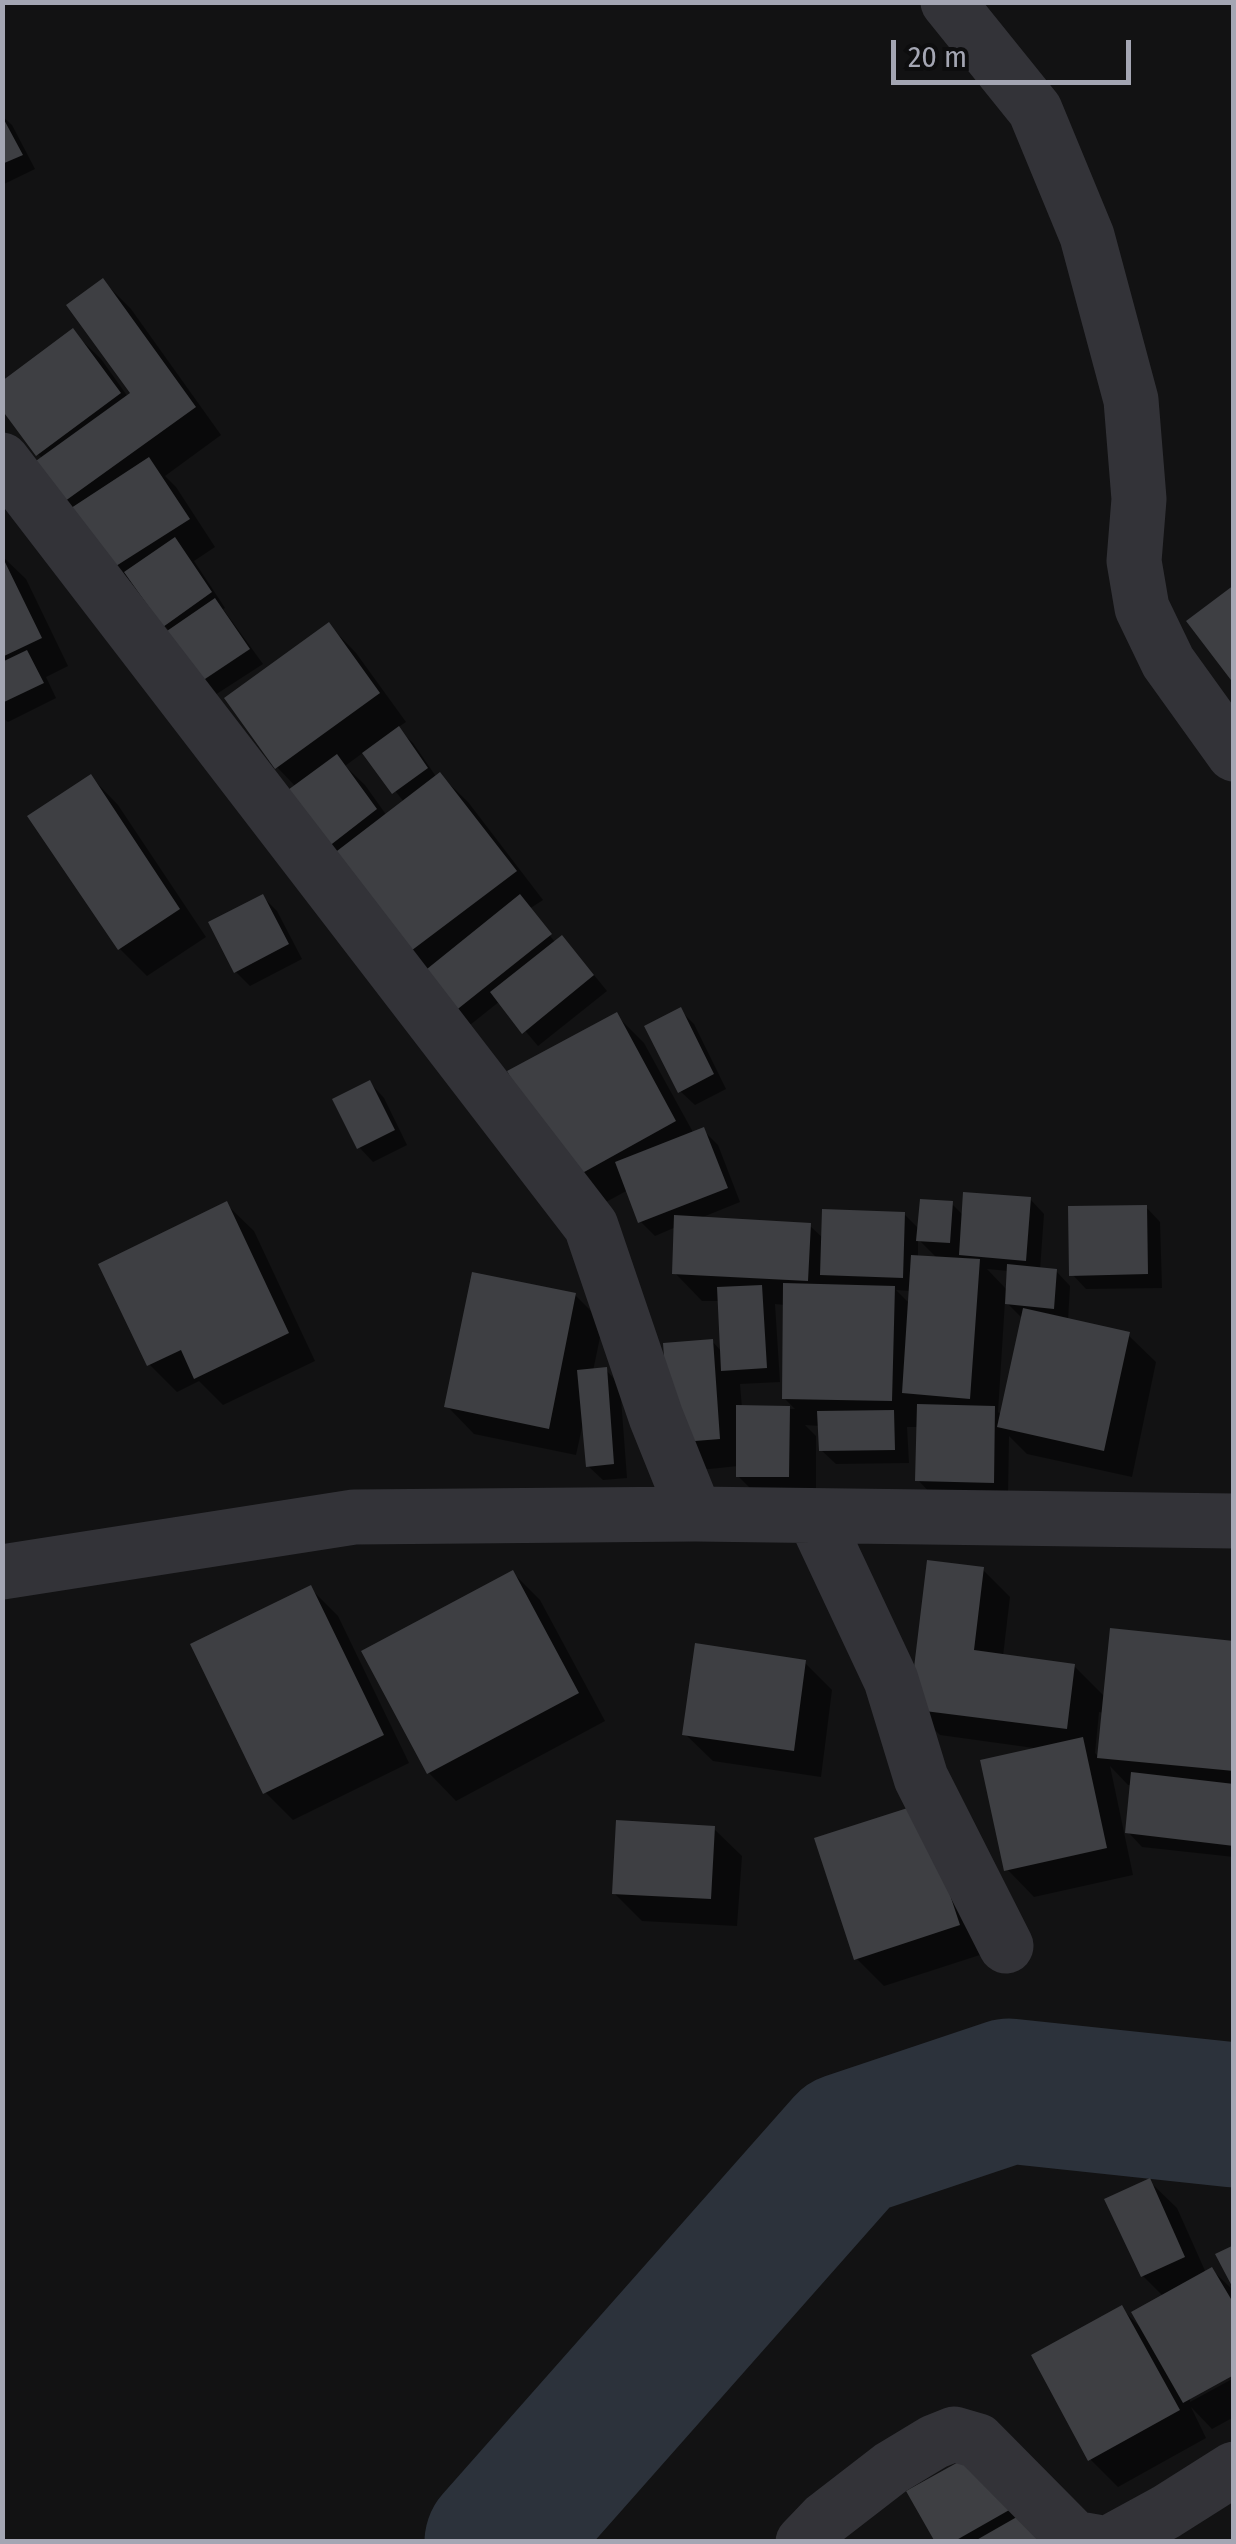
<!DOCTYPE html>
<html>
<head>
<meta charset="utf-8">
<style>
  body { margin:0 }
  #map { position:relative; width:1236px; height:2544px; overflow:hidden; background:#121213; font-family:"Fira Sans Condensed",sans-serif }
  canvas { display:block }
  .frame { position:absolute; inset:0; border:5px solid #a4a6b3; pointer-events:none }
  .scale { position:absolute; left:891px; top:40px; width:240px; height:45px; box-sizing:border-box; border:5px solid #a4a6b3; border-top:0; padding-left:12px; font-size:30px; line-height:35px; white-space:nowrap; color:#a4a6b3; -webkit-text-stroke:8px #0d0d0e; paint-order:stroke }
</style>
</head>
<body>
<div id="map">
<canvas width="1236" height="2544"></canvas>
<div class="frame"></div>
<div class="scale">20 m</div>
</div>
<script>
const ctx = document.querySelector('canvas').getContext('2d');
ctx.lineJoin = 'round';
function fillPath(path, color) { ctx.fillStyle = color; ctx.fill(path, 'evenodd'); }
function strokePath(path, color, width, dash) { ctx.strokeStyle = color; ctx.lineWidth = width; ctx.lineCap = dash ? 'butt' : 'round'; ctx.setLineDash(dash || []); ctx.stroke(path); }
const shadow = new Path2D(`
  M 2,116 L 12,125 L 35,169 L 2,185 Z
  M 103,281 L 131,309 L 221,435 L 165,476 L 176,487 L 215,547 L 194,561 L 225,608 L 223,609 L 263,664 L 215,695 L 171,632 L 135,599 L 69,513 L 43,459 L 38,454 L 73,332 L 101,359 L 128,397 L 133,393 Z
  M 2,556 L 26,579 L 68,666 L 46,677 L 56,698 L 8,722 L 2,717 Z
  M 329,625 L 356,653 L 406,722 L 397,728 L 413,743 L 437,778 L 440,775 L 468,802 L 543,900 L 529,909 L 558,946 L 576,953 L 607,991 L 538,1046 L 500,1001 L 470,1025 L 397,962 L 296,787 L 277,767 ZM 364,752 L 404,802 L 387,816 L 365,785 L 345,766 Z
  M 91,777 L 118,805 L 206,937 L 147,976 L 120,949 L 31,817 Z
  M 263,897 L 277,911 L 302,959 L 250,986 L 236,972 Z
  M 680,1010 L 694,1024 L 726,1089 L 695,1105 L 680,1091 Z
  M 616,1015 L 644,1043 L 694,1134 L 703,1130 L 718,1145 L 740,1202 L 698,1219 L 810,1226 L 824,1239 L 904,1214 L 920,1230 L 952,1204 L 964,1216 L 1030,1199 L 1044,1214 L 1040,1270 L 1056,1271 L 1070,1286 L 1068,1321 L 1128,1335 L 1156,1362 L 1132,1477 L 1027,1454 L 1009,1436 L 1008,1496 L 932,1495 L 918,1480 L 919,1427 L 907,1427 L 909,1463 L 836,1464 L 821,1450 L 820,1426 L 805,1425 L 816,1436 L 816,1504 L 766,1504 L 738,1476 L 738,1466 L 700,1470 L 673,1442 L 712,1341 L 722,1352 L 720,1301 L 702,1301 L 675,1273 L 676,1227 L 655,1236 L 640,1221 L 628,1190 L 597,1207 L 570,1180 ZM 918,1239 L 938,1259 L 918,1258 ZM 987,1269 L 1009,1271 L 1008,1291 ZM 896,1290 L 911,1291 L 910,1304 ZM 1005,1301 L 1023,1319 L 1002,1416 L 998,1412 ZM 775,1304 L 785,1305 L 784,1398 L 795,1409 L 742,1408 L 740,1384 L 780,1382 Z
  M 370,1083 L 384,1098 L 407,1145 L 373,1162 L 359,1147 Z
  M 226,1204 L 254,1231 L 315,1361 L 223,1405 L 199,1381 L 177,1392 L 149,1364 Z
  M 1146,1207 L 1160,1222 L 1162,1288 L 1086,1289 L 1072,1274 Z
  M 575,1295 L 603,1323 L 593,1371 L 606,1370 L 620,1385 L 627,1478 L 603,1480 L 588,1466 L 583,1423 L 576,1455 L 474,1434 L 447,1406 Z
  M 983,1570 L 1010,1597 L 1003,1656 L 1074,1666 L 1106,1698 L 1234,1643 L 1234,1857 L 1142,1847 L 1128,1832 L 1132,1785 L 1128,1785 L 1110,1766 L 1133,1875 L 1034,1897 L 1007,1869 L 1041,1749 L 940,1735 L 912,1708 ZM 1099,1712 L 1104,1713 L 1100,1758 L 1095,1753 Z
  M 513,1573 L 540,1600 L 605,1721 L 456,1801 L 429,1773 Z
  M 310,1588 L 338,1616 L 409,1763 L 293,1820 L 265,1792 Z
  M 804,1662 L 832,1690 L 821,1777 L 713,1761 L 685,1734 Z
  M 919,1807 L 986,1953 L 884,1986 L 856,1958 Z
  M 714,1829 L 742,1856 L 737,1926 L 642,1921 L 614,1893 Z
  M 1149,2181 L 1177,2208 L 1206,2273 L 1212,2270 L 1234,2291 L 1234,2372 L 1190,2396 L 1190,2402 L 1234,2378 L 1234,2417 L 1212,2429 L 1191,2407 L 1206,2438 L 1118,2487 L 1090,2459 L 1121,2308 L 1141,2328 L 1164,2297 L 1143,2276 Z
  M 979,2454 L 1066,2542 L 938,2542 Z`);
const river = new Path2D(`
  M 497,2542 L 848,2145 L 1009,2091 L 1234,2115`);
const building = new Path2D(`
  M 2,116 L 23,155 L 2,164 Z
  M 103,278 L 196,407 L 61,504 L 33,463 L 130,393 L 66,305 Z
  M 73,328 L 121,393 L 36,456 L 2,410 L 2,381 Z
  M 149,457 L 190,519 L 105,573 L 65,512 Z
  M 175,537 L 212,592 L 163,627 L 124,572 Z
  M 2,556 L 42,638 L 2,657 Z
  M 1234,585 L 1234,684 L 1186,621 Z
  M 215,598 L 250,649 L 199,683 L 164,633 Z
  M 329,622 L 380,693 L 275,769 L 224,698 Z
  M 27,650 L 44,683 L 2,703 L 2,662 Z
  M 399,726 L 428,768 L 392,794 L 362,753 Z
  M 337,754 L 377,809 L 319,854 L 277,798 Z
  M 440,772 L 517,871 L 395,963 L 320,864 Z
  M 91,774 L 180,909 L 118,950 L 27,816 Z
  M 263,894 L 289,944 L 234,973 L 208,922 Z
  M 520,894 L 552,934 L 454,1012 L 422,973 Z
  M 562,935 L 594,975 L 522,1034 L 490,992 Z
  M 681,1007 L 714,1074 L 678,1093 L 644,1026 Z
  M 617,1012 L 676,1121 L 568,1181 L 507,1071 Z
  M 370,1080 L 395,1130 L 357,1149 L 332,1099 Z
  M 704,1127 L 728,1188 L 638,1223 L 615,1162 Z
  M 963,1192 L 1031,1197 L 1026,1261 L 959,1255 Z
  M 920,1199 L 953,1201 L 950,1243 L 916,1241 Z
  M 227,1201 L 289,1333 L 194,1379 L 181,1350 L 147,1366 L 98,1264 Z
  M 1147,1205 L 1148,1274 L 1069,1276 L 1068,1206 Z
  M 822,1209 L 905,1212 L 903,1278 L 820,1275 Z
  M 674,1215 L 811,1223 L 808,1281 L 672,1274 Z
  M 911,1255 L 980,1259 L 970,1399 L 902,1393 Z
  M 1007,1264 L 1057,1269 L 1054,1309 L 1005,1304 Z
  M 472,1272 L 576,1293 L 549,1429 L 444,1407 Z
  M 783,1283 L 895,1286 L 892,1401 L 782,1399 Z
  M 762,1285 L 767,1368 L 721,1371 L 717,1287 Z
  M 1023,1308 L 1130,1332 L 1104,1451 L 997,1427 Z
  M 713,1339 L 720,1439 L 670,1443 L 663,1343 Z
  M 607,1367 L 614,1464 L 586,1467 L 577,1370 Z
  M 917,1404 L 995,1406 L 994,1483 L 915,1481 Z
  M 736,1405 L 790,1406 L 789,1477 L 736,1477 Z
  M 894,1410 L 895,1450 L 819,1451 L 817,1411 Z
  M 927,1560 L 984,1567 L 974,1650 L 1075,1664 L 1067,1729 L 909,1709 Z
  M 513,1570 L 579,1693 L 427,1774 L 361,1651 Z
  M 311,1585 L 384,1735 L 263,1794 L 190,1644 Z
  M 1110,1628 L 1234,1641 L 1234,1771 L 1097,1758 Z
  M 695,1643 L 806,1660 L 794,1751 L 682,1735 Z
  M 1083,1737 L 1107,1848 L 1004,1871 L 980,1760 Z
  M 1131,1772 L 1234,1784 L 1234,1846 L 1125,1833 Z
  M 920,1804 L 960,1925 L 854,1960 L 814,1838 Z
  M 616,1820 L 715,1826 L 711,1899 L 612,1894 Z
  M 1150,2178 L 1185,2257 L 1141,2277 L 1104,2199 Z
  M 1234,2245 L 1234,2290 L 1215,2254 Z
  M 1212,2267 L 1234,2304 L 1234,2375 L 1183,2403 L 1131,2312 Z
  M 1122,2305 L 1180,2410 L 1088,2461 L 1031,2355 Z
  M 980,2450 L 1011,2509 L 953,2542 L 935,2542 L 906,2491 Z
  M 1036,2506 L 1056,2542 L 973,2542 Z`);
const minor = new Path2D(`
  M 948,2 L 1035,110 L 1087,236 L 1131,400 L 1139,499 L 1134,561 L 1142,608 L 1168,662 L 1234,754
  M 2,460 L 591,1226 L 656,1417 L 695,1514
  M 814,1516 L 891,1680 L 921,1778 L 1006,1946
  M 2,1572 L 354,1517 L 695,1514 L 1234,1521
  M 803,2542 L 825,2519 L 891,2468 L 934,2442 L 954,2434 L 978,2441 L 1074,2538 L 1097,2542
  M 1111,2542 L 1166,2512 L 1234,2469`);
fillPath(shadow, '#0007');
strokePath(river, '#2c323b', 145);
fillPath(building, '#3e3f43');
strokePath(minor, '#333338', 55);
</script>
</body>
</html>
